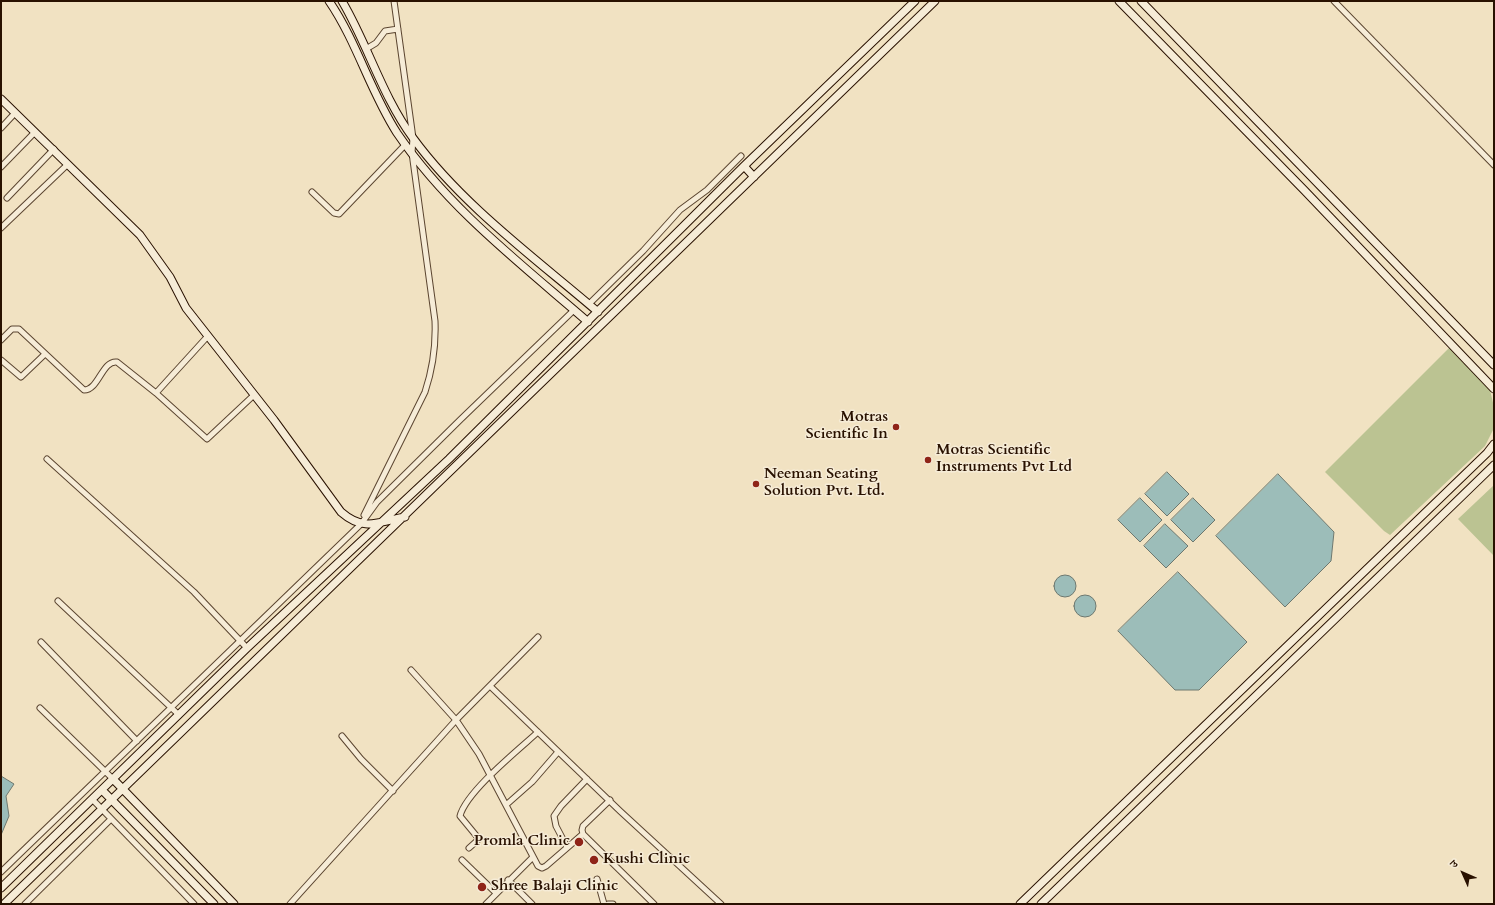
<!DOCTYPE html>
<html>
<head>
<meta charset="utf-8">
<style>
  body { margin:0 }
  #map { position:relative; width:1495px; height:905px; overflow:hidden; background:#f1e2c2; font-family:Cardo,"Noto Serif Devanagari",serif }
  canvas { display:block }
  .frame { position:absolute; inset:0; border:2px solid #291100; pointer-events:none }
  .north { position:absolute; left:1443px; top:853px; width:40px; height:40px; -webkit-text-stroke:3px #f6ecd7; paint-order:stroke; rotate:315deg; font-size:11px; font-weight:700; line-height:16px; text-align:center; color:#291100 }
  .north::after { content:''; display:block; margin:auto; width:14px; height:18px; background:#291100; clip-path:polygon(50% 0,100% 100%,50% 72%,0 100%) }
</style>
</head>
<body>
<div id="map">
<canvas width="1495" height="905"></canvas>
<div class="frame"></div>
<div class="north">उ</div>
</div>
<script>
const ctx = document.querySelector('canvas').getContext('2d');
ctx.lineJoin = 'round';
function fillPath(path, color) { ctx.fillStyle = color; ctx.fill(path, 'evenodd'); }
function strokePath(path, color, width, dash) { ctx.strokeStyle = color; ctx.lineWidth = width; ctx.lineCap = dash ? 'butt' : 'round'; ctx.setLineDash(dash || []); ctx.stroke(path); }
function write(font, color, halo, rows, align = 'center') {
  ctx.font = font + ' Cardo,serif'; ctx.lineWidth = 3; ctx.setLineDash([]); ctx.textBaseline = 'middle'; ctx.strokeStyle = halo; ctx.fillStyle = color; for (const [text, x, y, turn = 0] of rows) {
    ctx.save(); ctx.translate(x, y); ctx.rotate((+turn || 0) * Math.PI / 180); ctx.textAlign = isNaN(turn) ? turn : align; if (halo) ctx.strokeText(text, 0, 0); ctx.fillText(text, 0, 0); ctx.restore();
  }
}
const green = new Path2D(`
  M 1450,347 L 1490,390 L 1494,407 L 1493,430 L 1485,446 L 1390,535 L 1384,531 L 1325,472 Z
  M 1494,485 L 1494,556 L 1458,519 Z`);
const water = new Path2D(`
  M 1167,472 L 1189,494 L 1167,516 L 1145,494 Z
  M 1278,474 L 1334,532 L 1331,561 L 1285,607 L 1216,536 Z
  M 1140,498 L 1162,520 L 1140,542 L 1118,520 Z
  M 1193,498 L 1215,520 L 1193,542 L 1171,520 Z
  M 1165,524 L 1188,546 L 1166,568 L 1144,546 Z
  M 1178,572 L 1247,642 L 1199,690 L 1175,690 L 1118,631 Z
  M1054 586a11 11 0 1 1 22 0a11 11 0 1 1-22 0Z
  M1074 606a11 11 0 1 1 22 0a11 11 0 1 1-22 0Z
  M 1,776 L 14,784 L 6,796 L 9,816 L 1,835 Z`);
const street = new Path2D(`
  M 1334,1 L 1494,165
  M 366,49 L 376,43 L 385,31 L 398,29
  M 1,128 L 15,113
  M 1,167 L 35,132
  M 312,192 L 334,213 L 339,214 L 405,145
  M 7,198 L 54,149
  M 1,228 L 68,164
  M 589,304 L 643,251 L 680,210 L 707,190 L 741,156
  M 1,340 L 12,329 L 19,329 L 84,390 C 99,390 102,360 117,362 L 156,393 L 207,439 L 254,395
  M 1,360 L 21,377 L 45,354
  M 156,393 L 207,337
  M 47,459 L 194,592 L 247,648
  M 364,515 L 425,392 C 433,368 436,346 435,321 L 412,153 L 413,138 L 394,1
  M 58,601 L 179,715
  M 41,642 L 137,741
  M 411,670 L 456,720 L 479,754 L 538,866 L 542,868 L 546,866 L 583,834 L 654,904
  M 490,686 L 620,811 L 721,904
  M 40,708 L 113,779
  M 342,736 L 361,759 L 393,791
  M 92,799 L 194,904
  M 506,805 L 532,782 L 558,752
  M 583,834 L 582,830 L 583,826 L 610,800
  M 567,847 L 556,826 L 554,816 L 561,806 L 587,779
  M 469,848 L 479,839 L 460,816 C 466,792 518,750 538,732
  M 462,860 L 496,893
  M 1,872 L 361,524 L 377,502 L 460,420 L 574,310
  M 597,879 L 604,904
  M 508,880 L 532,904
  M 25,904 L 111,819
  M 290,904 L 456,720 L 538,637
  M 486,904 L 533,857
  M 608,904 L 613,904`);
const secondary = new Path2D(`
  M 329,1 C 357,42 370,91 397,133 C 448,208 520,263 588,322
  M 342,1 C 368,45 382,96 413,138 C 462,205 535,258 598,312
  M 1119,1 L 1305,191 L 1494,389
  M 1141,1 L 1494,365
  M 1,99 L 140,235 L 170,277 L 186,308 L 274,420 L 341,512 C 364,532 378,522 405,517
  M 744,166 L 754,177
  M 113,779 L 234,904
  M 102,790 L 214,904
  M 1,888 L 247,648 L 449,459 L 744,166 L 915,1
  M 4,904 L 935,1
  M 1020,904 L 1487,453 L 1494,444
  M 1041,904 L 1494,465`);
const markers = [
  [896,427,4,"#8f2418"],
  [928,460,4,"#8f2418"],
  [756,484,4,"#8f2418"],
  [579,842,5,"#8f2418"],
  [594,860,5,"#8f2418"],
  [482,887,5,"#8f2418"]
];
const poiNames = [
  ["Motras",888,418,"right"],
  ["Scientific In",888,435,"right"],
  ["Motras Scientific",936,451],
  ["Instruments Pvt Ltd",936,468],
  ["Neeman Seating",764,475],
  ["Solution Pvt. Ltd.",764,492],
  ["Promla Clinic",570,842,"right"],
  ["Kushi Clinic",603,860],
  ["Shree Balaji Clinic",491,887]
];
fillPath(green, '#bbc392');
fillPath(water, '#9cbdb9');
strokePath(water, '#6e786f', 1);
strokePath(street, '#5b4530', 7);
strokePath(secondary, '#291100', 9);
strokePath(street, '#f6ecd7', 5);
strokePath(secondary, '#f6ecd7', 7);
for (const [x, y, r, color] of markers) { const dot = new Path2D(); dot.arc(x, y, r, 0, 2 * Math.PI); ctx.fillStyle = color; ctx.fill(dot); strokePath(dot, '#f6ecd7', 1.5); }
write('bold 15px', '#291100', '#f6ecd7', poiNames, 'left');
</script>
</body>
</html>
